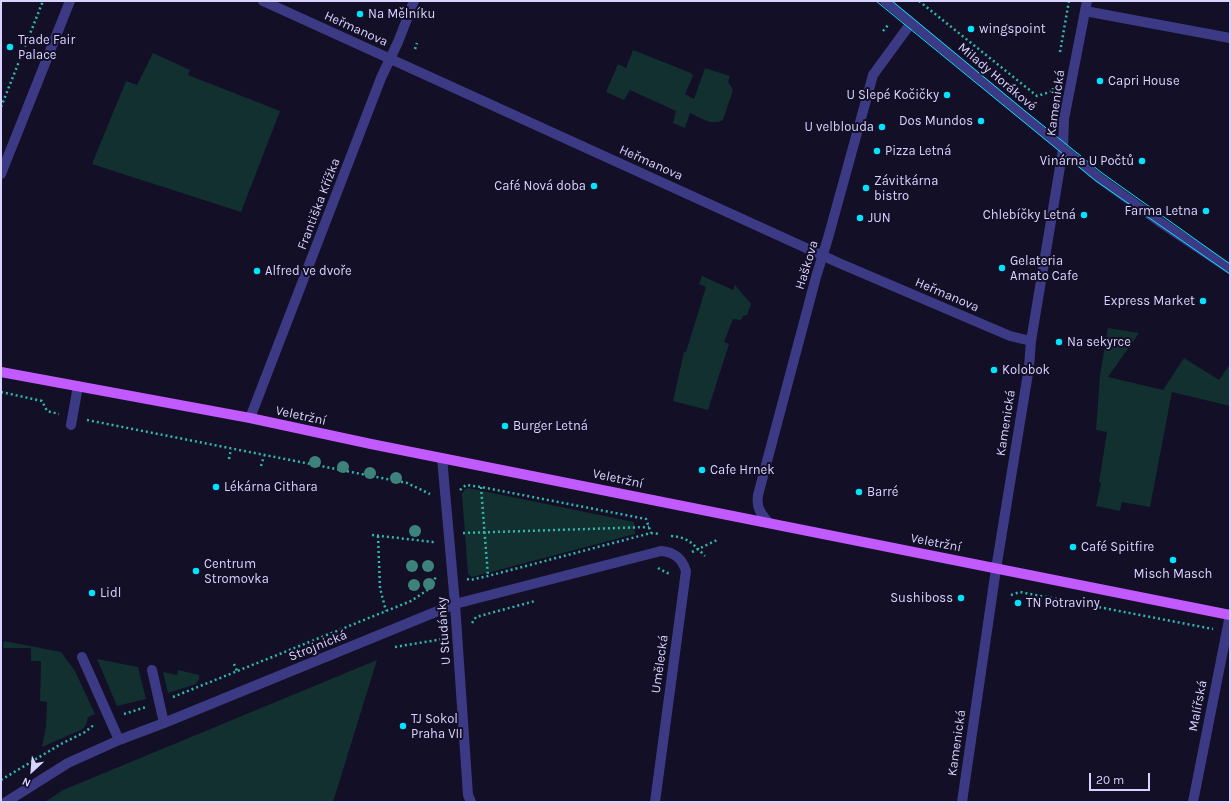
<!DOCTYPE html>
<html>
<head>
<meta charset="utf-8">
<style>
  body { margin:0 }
  #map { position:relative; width:1231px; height:803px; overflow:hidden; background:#130f26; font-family:Karla,sans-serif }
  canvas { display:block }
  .frame { position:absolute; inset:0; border:2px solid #d9d4ff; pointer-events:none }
  .north { position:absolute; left:12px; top:751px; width:40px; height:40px; -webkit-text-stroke:3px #130f26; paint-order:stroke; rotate:206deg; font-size:11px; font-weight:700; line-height:16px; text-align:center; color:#d9d4ff }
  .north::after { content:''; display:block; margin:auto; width:14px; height:18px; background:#d9d4ff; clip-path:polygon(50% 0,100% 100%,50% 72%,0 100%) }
  .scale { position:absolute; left:1089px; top:773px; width:61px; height:18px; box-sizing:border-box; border:2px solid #d9d4ff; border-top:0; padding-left:5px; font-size:12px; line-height:14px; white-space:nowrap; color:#d9d4ff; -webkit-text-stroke:3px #130f26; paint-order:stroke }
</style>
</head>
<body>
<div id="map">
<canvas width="1231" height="803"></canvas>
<div class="frame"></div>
<div class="north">N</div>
<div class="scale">20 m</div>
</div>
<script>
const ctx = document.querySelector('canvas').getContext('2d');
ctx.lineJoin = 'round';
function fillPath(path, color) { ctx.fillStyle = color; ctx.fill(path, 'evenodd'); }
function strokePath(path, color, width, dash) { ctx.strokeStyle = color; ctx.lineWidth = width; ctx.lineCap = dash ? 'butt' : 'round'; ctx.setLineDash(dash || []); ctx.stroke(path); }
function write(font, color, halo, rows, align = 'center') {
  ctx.font = font + ' Karla,sans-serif'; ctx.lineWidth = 4; ctx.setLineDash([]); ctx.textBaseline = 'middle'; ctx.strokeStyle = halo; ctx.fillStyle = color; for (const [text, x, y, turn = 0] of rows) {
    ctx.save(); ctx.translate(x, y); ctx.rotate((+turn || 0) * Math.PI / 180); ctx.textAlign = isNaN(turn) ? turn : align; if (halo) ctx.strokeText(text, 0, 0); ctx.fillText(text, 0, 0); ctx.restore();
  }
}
const green = new Path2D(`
  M 633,50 L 691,73 L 693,76 L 685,94 L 694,99 L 705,68 L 730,76 L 728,82 L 733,90 L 723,120 C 711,126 701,118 690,113 L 685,128 L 673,123 L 676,111 L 630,90 L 624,100 L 606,92 L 618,64 L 626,68 Z
  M 153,53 L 190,70 L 188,75 L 280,111 L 241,212 L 92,164 L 126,81 L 137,85 Z
  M 702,276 L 733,290 L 735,285 L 751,304 L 747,315 L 743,316 L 741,320 L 733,319 L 724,342 L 729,344 L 708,410 L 673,401 L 684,352 L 686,352 L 706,287 L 699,284 Z
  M 1108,328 L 1139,333 L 1108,377 L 1163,390 L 1184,358 L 1219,380 L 1230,364 L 1230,406 L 1172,392 L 1150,507 L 1122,502 L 1120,511 L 1096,506 L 1101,483 L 1099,482 L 1107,432 L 1096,430 L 1100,375 Z
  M 468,488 L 634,522 L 635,534 L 472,577 L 468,574 L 462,494 L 465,489 Z
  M 4,641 L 61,652 L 75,671 L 95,714 L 88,717 L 86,725 L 83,729 L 42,747 L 46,726 L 47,702 L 40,701 L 41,661 L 31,661 L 31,648 L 3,648 Z
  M 97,659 L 138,667 L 146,699 L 117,706 Z
  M 377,660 L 333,802 L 45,802 L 63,790 Z
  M 178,670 L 199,675 L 199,679 L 196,684 L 168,693 L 163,672 L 177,675 Z`);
const path = new Path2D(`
  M 919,1 L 1037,96 L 1053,91 L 1053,88
  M 883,31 L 889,24
  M 415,49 L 417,43
  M 1060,52 L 1069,1
  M 1,107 L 43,1
  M 1,392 L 42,401 L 47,411 L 59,414
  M 87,420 L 407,483 L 430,494
  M 229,459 L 231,449
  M 261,466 L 264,456
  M 481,487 L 488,576
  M 460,490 L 466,485 L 481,487 L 646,519 L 651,533
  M 463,533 L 649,527
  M 372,535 L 433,542 L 435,541
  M 378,536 L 380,588 L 386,611
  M 671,536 C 688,537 693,544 705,556
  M 692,552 L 717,540
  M 658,568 L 667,573 L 671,573
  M 467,579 L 470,580 L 488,576 L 651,533 L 660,534
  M 1011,595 L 1020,592 L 1213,629
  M 472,623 L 476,617 L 535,601
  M 395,647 L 443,639
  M 234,664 L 237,671
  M 173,697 L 411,601 L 432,587 L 436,576
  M 124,714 L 146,707
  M 1,780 L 61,744 L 85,732 L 95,724`);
const minor = new Path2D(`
  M 263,1 L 839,263 L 1010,336 L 1031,341
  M 885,1 L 1099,178 L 1160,222 L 1230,269
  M 1085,11 L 1230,38
  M 1,174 L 70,1
  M 250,418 L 381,78 L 398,42 L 414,1
  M 71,425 L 78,386
  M 442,458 L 455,604 L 468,795 L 471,802
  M 769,523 C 761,514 756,508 758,495 L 816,277 L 828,238 L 873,75 L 911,23
  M 82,657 L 119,740
  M 152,670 L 164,723
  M 6,802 L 68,763 L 119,740 L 164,723 L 455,604 L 661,551 C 674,552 682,558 686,571 L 655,802
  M 962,802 L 996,569 L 1029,367 L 1031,341 L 1063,149 L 1064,119 L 1087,1
  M 1193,802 L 1230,615`);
const major = new Path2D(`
  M 1,372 L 250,418 L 371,444 L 1230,615`);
const tram = new Path2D(`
  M 876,1 L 1096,181 L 1230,274
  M 892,1 L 1025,111 L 1102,173 L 1230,264`);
const trees = [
  [315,462],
  [343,467],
  [370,473],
  [396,478],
  [415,531],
  [412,566],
  [428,566],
  [429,584],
  [414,585]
];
const markers = [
  [360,14,4,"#00e5ff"],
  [971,29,4,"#00e5ff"],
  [10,47,4,"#00e5ff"],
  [1100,81,4,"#00e5ff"],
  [947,95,4,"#00e5ff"],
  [981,121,4,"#00e5ff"],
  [882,127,4,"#00e5ff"],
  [877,151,4,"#00e5ff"],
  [1142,161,4,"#00e5ff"],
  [594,186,4,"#00e5ff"],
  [866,188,4,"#00e5ff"],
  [1206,211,4,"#00e5ff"],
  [1084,215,4,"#00e5ff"],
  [860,218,4,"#00e5ff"],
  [1002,268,4,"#00e5ff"],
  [257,271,4,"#00e5ff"],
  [1203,301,4,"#00e5ff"],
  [1059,342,4,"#00e5ff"],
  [994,370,4,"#00e5ff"],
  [505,426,4,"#00e5ff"],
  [702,470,4,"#00e5ff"],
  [216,487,4,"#00e5ff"],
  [859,492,4,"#00e5ff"],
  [1073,547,4,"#00e5ff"],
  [1173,560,4,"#00e5ff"],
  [196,571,4,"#00e5ff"],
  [92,593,4,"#00e5ff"],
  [961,598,4,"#00e5ff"],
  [1018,603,4,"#00e5ff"],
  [403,726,4,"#00e5ff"]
];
const poiNames = [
  ["Na Mělníku",368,14],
  ["wingspoint",979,29],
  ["Trade Fair",18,40],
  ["Palace",18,55],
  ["Capri House",1108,81],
  ["U Slepé Kočičky",939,95,"right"],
  ["Dos Mundos",973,121,"right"],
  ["U velblouda",874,127,"right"],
  ["Pizza Letná",885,151],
  ["Vinárna U Počtů",1134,161,"right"],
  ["Závitkárna",874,181],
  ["bistro",874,196],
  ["Café Nová doba",586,186,"right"],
  ["Farma Letna",1198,211,"right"],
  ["Chlebíčky Letná",1076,215,"right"],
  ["JUN",868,218],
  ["Gelateria",1010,261],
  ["Amato Cafe",1010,276],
  ["Alfred ve dvoře",265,271],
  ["Express Market",1195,301,"right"],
  ["Na sekyrce",1067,342],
  ["Kolobok",1002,370],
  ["Burger Letná",513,426],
  ["Cafe Hrnek",710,470],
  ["Lékárna Cithara",224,487],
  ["Barré",867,492],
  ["Café Spitfire",1081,547],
  ["Centrum",204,564],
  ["Stromovka",204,579],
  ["Misch Masch",1173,574,"center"],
  ["Lidl",100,593],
  ["Sushiboss",953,598,"right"],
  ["TN Potraviny",1026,603],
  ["TJ Sokol",411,719],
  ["Praha VII",411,734]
];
const streetNames = [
  ["Heřmanova",356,29,24],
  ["Milady Horákové",997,77,40],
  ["Kamenická",1056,103,-82],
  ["Heřmanova",651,163,24],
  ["Františka Křížka",319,204,-69],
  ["Haškova",807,265,-73],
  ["Heřmanova",947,295,23],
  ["Veletržní",301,416,12],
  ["Kamenická",1006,423,-81],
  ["Veletržní",618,479,12],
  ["Veletržní",936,543,11],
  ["U Studánky",444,631,-94],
  ["Strojnická",318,646,-22],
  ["Umělecká",660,664,-82],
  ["Malířská",1198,706,-79],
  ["Kamenická",957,743,-82]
];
fillPath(green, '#12302f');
strokePath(path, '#2fb8b0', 2.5, [2, 3]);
strokePath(minor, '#3d3a85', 10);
strokePath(major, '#c25bff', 10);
strokePath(tram, '#00e5ff', 1);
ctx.fillStyle = '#3d827b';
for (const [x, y] of trees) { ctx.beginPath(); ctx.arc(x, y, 6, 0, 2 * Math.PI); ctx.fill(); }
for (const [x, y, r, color] of markers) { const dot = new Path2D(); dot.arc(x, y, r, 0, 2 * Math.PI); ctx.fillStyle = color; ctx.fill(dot); strokePath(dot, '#130f26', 1.5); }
write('13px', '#d9d4ff', '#130f26', poiNames, 'left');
write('13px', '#d9d4ff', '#130f26', streetNames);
</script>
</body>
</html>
